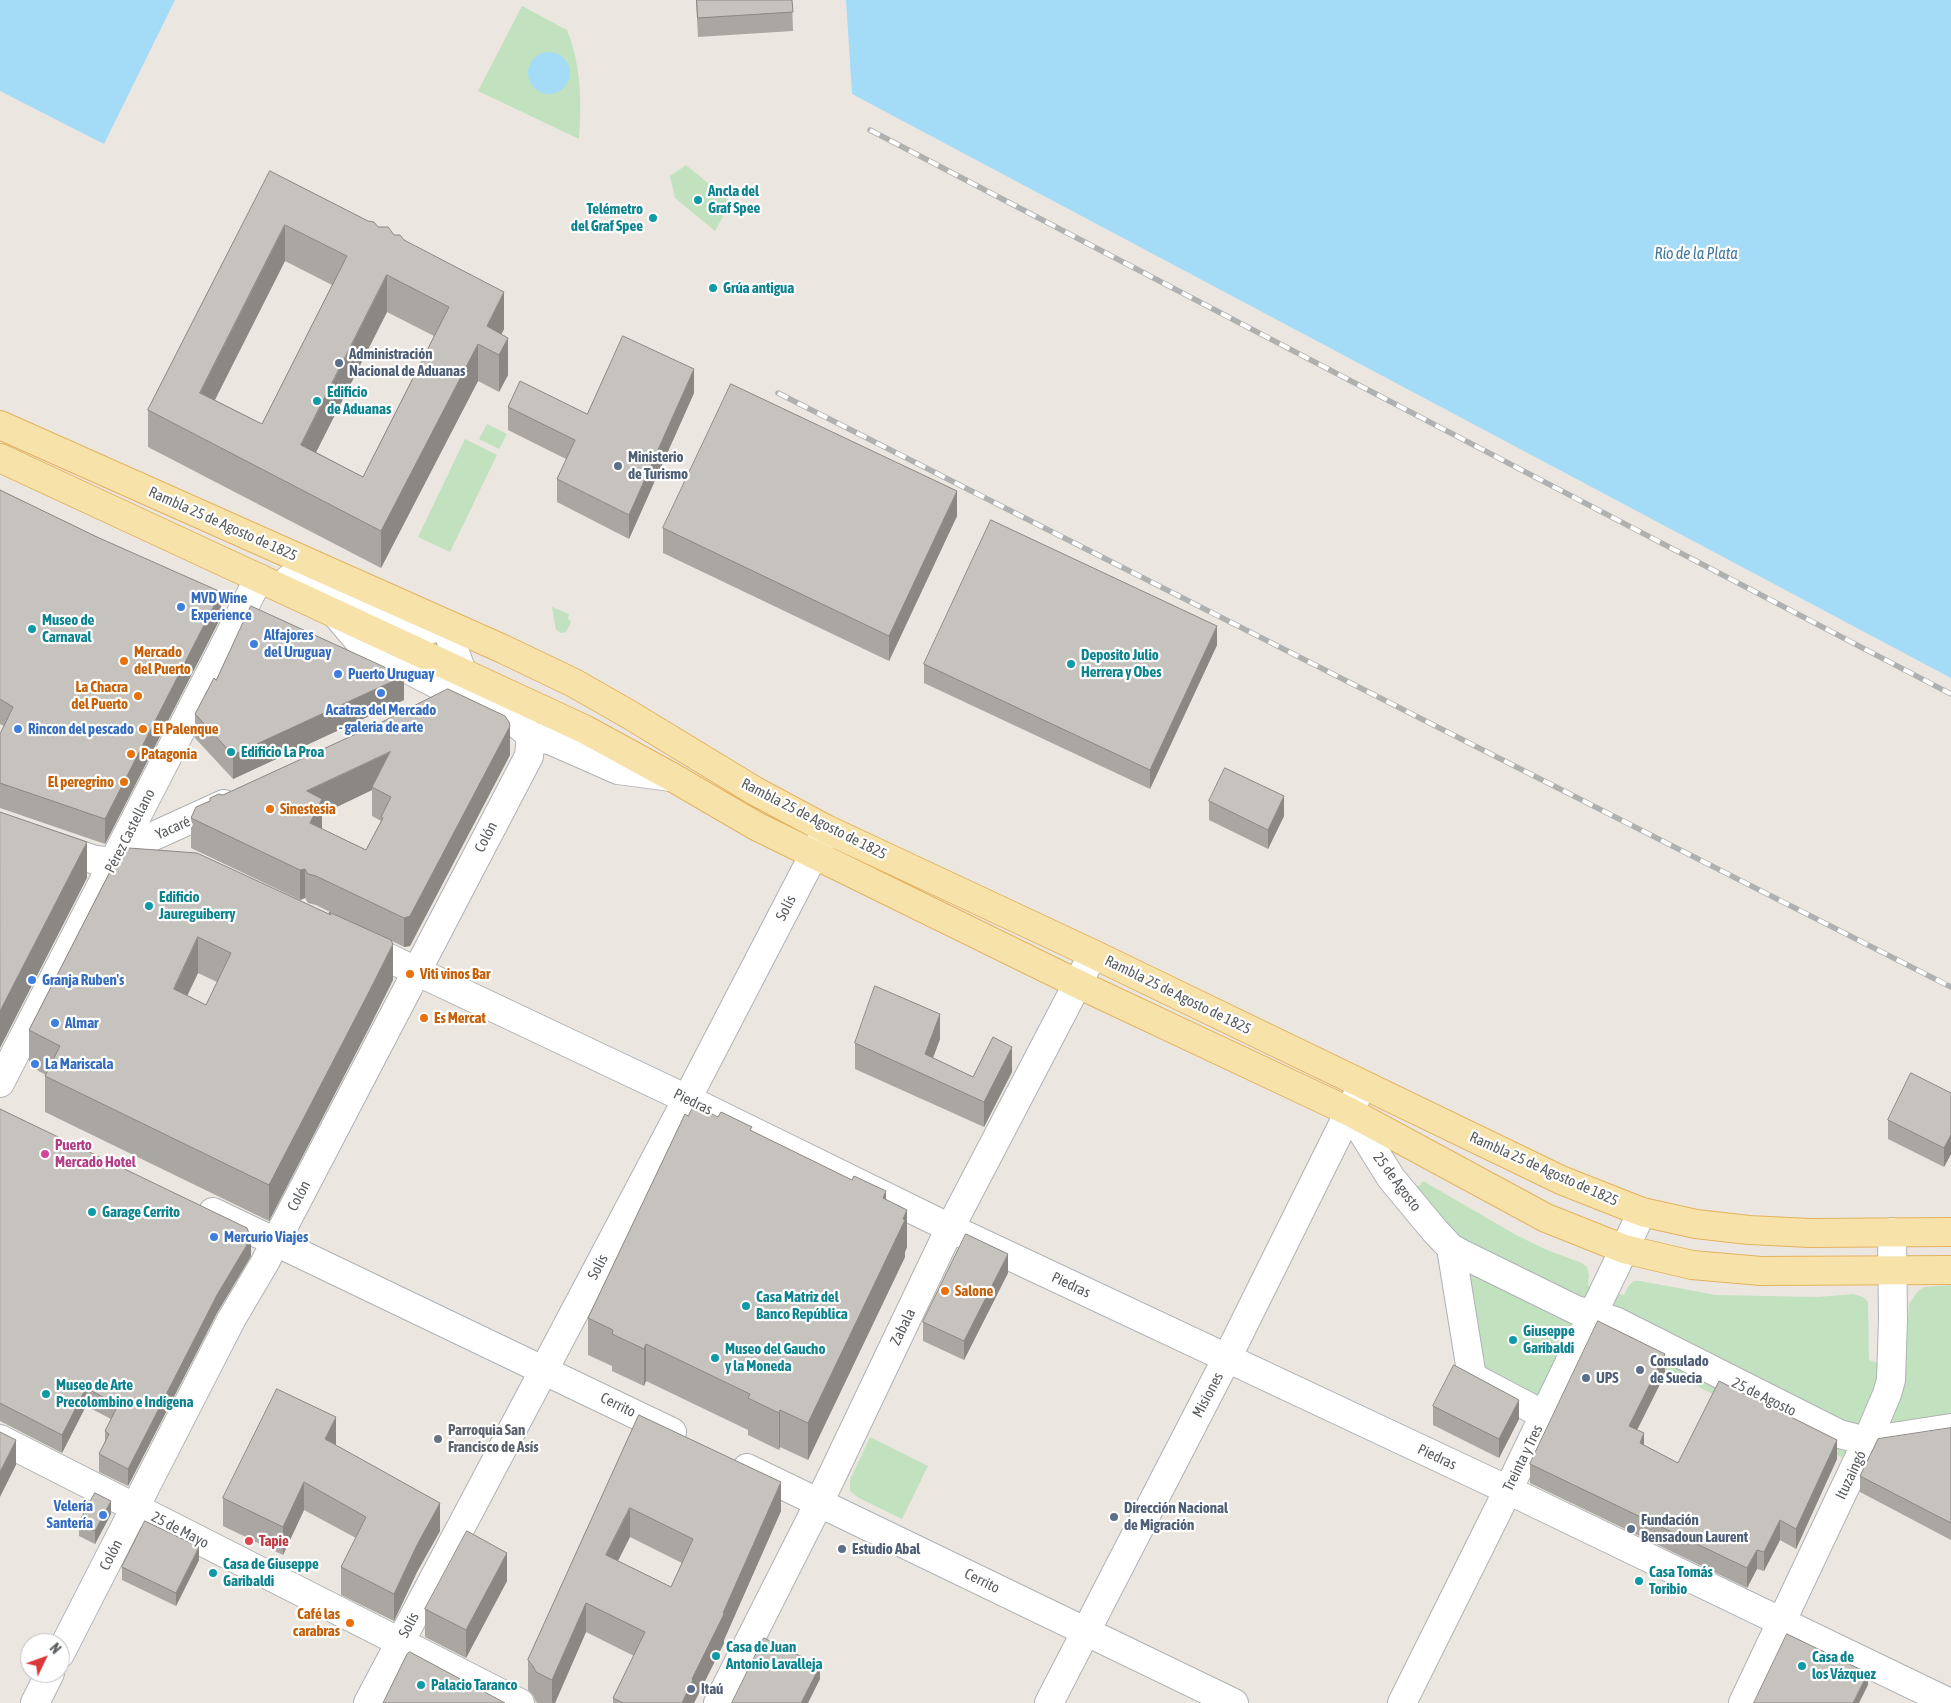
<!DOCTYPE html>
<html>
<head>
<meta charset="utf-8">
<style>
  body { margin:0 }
  #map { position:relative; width:1951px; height:1703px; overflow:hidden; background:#ebe7e0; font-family:"Asap Condensed",sans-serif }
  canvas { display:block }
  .north { position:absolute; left:20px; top:1633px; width:50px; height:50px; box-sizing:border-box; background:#fff; border:1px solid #bdbebf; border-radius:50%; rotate:48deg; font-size:14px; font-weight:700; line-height:20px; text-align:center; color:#595d60 }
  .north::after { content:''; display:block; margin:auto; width:18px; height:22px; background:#d9393c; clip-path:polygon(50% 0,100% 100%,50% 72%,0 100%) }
</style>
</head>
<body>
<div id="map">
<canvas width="1951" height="1703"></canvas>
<div class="north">N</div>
</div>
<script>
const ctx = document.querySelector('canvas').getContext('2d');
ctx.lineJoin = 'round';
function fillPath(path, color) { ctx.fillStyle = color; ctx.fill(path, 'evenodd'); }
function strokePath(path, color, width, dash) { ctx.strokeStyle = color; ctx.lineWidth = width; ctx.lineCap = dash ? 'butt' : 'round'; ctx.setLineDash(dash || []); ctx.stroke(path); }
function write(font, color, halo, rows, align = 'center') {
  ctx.font = font + ' "Asap Condensed",sans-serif'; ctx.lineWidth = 4.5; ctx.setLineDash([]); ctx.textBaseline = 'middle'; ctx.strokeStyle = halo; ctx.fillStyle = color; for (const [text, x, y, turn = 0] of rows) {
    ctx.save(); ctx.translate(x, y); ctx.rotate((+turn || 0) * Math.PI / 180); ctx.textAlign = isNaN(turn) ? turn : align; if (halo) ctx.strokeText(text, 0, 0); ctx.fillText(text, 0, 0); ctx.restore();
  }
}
const green = new Path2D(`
  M 522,6 L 567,30 C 581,65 582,102 579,139 L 478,91 Z
  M 686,165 L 731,202 L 715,231 L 675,198 L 670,176 Z
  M 487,424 L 507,434 L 499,449 L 479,439 Z
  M 465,439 L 497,455 L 450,552 L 418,537 Z
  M 552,607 L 569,614 L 568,618 L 571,622 L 566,632 L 561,633 L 556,630 Z
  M 1423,1181 L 1518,1236 L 1547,1250 L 1582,1263 L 1587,1267 L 1589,1275 L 1588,1286 L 1624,1295 L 1629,1285 L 1634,1281 L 1640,1281 L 1716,1295 L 1818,1297 L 1853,1294 L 1863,1297 L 1868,1302 L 1869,1360 L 1878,1363 L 1877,1385 L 1843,1458 L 1597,1337 L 1550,1429 L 1461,1384 L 1443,1257 L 1391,1197 L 1420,1185 Z
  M 1951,1285 L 1951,1443 L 1875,1444 L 1904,1385 L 1909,1304 L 1917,1292 L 1924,1287 Z
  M 870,1437 L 928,1466 L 902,1519 L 859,1498 L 850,1491 L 850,1480 Z`);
const water = new Path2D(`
  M 0,0 L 175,0 L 104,144 L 0,91 Z
  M 846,0 L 1951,0 L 1951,678 L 852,94 Z
  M528 73a21 21 0 1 1 42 0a21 21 0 1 1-42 0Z`);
const minor = new Path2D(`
  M 289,579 L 409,629 L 429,630 L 445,624 L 462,672
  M 335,613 L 363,646 L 450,691 L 515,722 L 531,736 L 552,741 L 618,770 L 671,777
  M 0,828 L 95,860 L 152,865
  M 116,860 L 145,840 L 224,804
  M 359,944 L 687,1099 L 950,1228 L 1508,1490 L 1950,1703
  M 0,1083 L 259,578
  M 1350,1112 L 1391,1178 L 1435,1231 L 1451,1248 L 1462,1254 L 1576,1310 L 1615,1321 L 1839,1434 L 1867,1441 L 1951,1428
  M 213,1212 L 672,1432
  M 1451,1248 L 1472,1377 L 1544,1415
  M 0,1439 L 520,1703
  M 747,1468 L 1234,1703
  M 60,1654 L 231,1320 L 264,1264 L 529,756 L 531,736
  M 35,1703 L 50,1673
  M 368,1703 L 687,1099 L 825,833
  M 718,1703 L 819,1503 L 950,1228 L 1093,954
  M 1049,1703 L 1227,1358 L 1356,1098
  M 1402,1703 L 1508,1490 L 1642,1212
  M 1743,1703 L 1867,1441 L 1887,1394 L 1891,1380 L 1893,1319 L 1892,1232`);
const major = new Path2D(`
  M 0,425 L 503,649 L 574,683 L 630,715 L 755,791 L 826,829 L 1093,954 L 1561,1180 L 1642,1212 L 1696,1224 L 1749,1230 L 1810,1233 L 1951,1232
  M 0,458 L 584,729 L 672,777 L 756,826 L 1078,984 L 1350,1112 L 1546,1218 L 1624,1249 L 1692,1265 L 1761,1271 L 1951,1270`);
const rail = new Path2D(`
  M 870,130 L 1951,694
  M 778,393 L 1951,987`);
const wall = new Path2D(`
  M 696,0 L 792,0 L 793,31 L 698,37 Z
  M 270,171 L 404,240 L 504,329 L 501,334 L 508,375 L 499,392 L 478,381 L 381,568 L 148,447 L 148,410 ZM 285,261 L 332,285 L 262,424 L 215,400 ZM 387,312 L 434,336 L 363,477 L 316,452 Z
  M 694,393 L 629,539 L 557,502 L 557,479 L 566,459 L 508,430 L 508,407 L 587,414 Z
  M 0,490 L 97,537 L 221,617 L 105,844 L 0,808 L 0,734 L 4,726 L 0,724 Z
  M 957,516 L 889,661 L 663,553 L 663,528 Z
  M 1217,645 L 1150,789 L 924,683 L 924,664 Z
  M 216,680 L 404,700 L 233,779 L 195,738 L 195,714 Z
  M 510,755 L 410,946 L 404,947 L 392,941 L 393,980 L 370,1026 L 269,1221 L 45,1112 L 45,1076 L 46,1075 L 29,1066 L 29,1030 L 119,854 L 329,914 L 329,912 L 340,917 L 316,905 L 308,903 L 305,898 L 300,900 L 191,848 L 191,818 L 223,795 ZM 372,790 L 372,816 L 381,821 L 366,850 L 322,829 L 322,814 ZM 198,973 L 217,982 L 206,1005 L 187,995 Z
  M 1209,801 L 1284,816 L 1268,849 L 1209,820 Z
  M 940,1039 L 933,1058 L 973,1077 L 1012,1072 L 984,1127 L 855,1069 L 855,1043 Z
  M 1951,1093 L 1951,1154 L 1944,1167 L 1888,1139 L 1888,1120 Z
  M 0,1109 L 251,1256 L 217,1313 L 128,1486 L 99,1472 L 99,1454 L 105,1442 L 105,1431 L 111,1419 L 86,1406 L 62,1453 L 0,1421 Z
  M 688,1116 L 718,1117 L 752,1131 L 886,1199 L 907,1247 L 905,1252 L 905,1257 L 808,1460 L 780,1447 L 779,1450 L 748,1435 L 748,1430 L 646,1381 L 644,1386 L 612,1371 L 612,1366 L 588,1355 L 588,1318 Z
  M 1008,1273 L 964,1360 L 923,1341 L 923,1322 Z
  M 1665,1374 L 1637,1430 L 1644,1445 L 1678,1463 L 1837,1459 L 1796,1549 L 1780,1540 L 1764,1571 L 1757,1569 L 1747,1588 L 1530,1483 L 1530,1464 Z
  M 1433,1406 L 1519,1419 L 1499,1458 L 1433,1425 Z
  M 639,1415 L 781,1511 L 724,1640 L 724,1643 L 694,1703 L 613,1703 L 613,1698 L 634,1656 L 586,1632 L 555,1703 L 538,1703 L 536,1702 L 533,1695 L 528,1690 L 528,1660 ZM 630,1537 L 682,1563 L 671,1587 L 618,1561 Z
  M 1951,1428 L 1951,1540 L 1860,1492 L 1860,1476 Z
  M 335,1445 L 440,1531 L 417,1572 L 394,1621 L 341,1595 L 341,1567 L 356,1538 L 304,1510 L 283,1555 L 223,1526 L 223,1498 Z
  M 111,1514 L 95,1544 L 79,1536 L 79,1523 Z
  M 199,1560 L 176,1606 L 122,1580 L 122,1567 Z
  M 507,1581 L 466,1658 L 425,1637 L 425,1609 Z`);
const shadedWall = new Path2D(`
  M 285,225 L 285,261 L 200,429 L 200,393 Z
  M 387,275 L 387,312 L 301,482 L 301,445 Z
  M 504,292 L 504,329 L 493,352 L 487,326 Z
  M 508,338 L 508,375 L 499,392 L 499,355 Z
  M 478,344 L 478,381 L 381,568 L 381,531 Z
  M 694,369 L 694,393 L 629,539 L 629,515 Z
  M 957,491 L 957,516 L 889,661 L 889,636 Z
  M 221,592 L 221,617 L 105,844 L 105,819 Z
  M 1217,626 L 1217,645 L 1150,789 L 1150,770 Z
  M 404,676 L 404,700 L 233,779 L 233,755 Z
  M 510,726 L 510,755 L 410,946 L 404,947 L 404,918 Z
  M 390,752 L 372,787 L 372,790 L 322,814 L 322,829 L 310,853 L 307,791 Z
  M 1284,796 L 1284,816 L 1268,849 L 1268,830 Z
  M 87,842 L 87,878 L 0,1048 L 0,1011 Z
  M 305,869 L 305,898 L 300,900 L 300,870 Z
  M 198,937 L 198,973 L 174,1024 L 174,989 Z
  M 393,944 L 393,980 L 370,1026 L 269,1221 L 269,1185 Z
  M 940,1014 L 940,1039 L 926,1076 L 925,1054 Z
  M 1012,1047 L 1012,1072 L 984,1127 L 984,1102 Z
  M 1951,1135 L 1951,1154 L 1944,1167 L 1944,1148 Z
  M 886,1191 L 886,1228 L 883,1198 Z
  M 907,1210 L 907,1247 L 905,1252 L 905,1257 L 808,1460 L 808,1423 Z
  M 251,1238 L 251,1256 L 217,1313 L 128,1486 L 128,1469 L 217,1295 Z
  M 1008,1254 L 1008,1273 L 964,1360 L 964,1341 Z
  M 646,1344 L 646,1381 L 644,1386 L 644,1349 Z
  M 1665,1354 L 1665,1374 L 1629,1446 L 1629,1426 Z
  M 86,1388 L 86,1406 L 62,1453 L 62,1435 Z
  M 1519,1400 L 1519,1419 L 1499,1458 L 1499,1439 Z
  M 780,1410 L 780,1447 L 779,1450 L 779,1413 Z
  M 336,1417 L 336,1445 L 325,1439 Z
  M 1644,1433 L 1644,1453 L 1640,1443 Z
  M 16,1440 L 16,1465 L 0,1497 L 0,1472 Z
  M 1837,1440 L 1837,1459 L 1796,1549 L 1796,1529 Z
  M 304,1482 L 304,1510 L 283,1555 L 283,1527 Z
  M 781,1482 L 781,1511 L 724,1640 L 724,1643 L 694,1703 L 682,1703 L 692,1679 L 723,1613 Z
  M 111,1501 L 111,1514 L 95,1544 L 95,1531 Z
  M 440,1503 L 440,1531 L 417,1572 L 394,1621 L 394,1594 L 417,1545 Z
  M 630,1508 L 630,1537 L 606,1584 L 606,1555 Z
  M 1780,1520 L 1780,1540 L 1764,1571 L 1764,1552 Z
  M 199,1547 L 199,1560 L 176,1606 L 176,1593 Z
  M 1757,1550 L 1757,1569 L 1747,1588 L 1747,1568 Z
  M 507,1553 L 507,1581 L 466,1658 L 466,1630 Z
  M 586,1603 L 586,1632 L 555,1703 L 552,1703 L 552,1680 Z
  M 820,1666 L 820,1679 L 808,1703 L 801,1703 Z
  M 1868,1673 L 1868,1685 L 1859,1703 L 1853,1703 Z`);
const building = new Path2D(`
  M 697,0 L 792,0 L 793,12 L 698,18 Z
  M 270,171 L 368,221 L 374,222 L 378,227 L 388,227 L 394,235 L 400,235 L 404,240 L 504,292 L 487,326 L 508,338 L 499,355 L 478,344 L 381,531 L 148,410 ZM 285,225 L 347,256 L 262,424 L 200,393 ZM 387,275 L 449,307 L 363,477 L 301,445 Z
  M 623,336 L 694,369 L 629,515 L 557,479 L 575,440 L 508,407 L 520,381 L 587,414 Z
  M 731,384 L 957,491 L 889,636 L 663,528 Z
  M 0,490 L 97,537 L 221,592 L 105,819 L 0,783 L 0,734 L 13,707 L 0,699 Z
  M 991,520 L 1217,626 L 1150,770 L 924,664 Z
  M 251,606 L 404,676 L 233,755 L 195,714 L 214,678 L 216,680 Z
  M 448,689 L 505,716 L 509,722 L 510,726 L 410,916 L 404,918 L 316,876 L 308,874 L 305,869 L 300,870 L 191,818 L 196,807 L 210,801 L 210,798 L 219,794 L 223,795 L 382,722 ZM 390,752 L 372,787 L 391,797 L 381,817 L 383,818 L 366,850 L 310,823 L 322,799 L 307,791 Z
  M 1225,768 L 1284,796 L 1268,830 L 1209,801 Z
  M 0,812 L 87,842 L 0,1011 Z
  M 129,848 L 197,853 L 331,915 L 329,912 L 391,940 L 393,944 L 370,990 L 269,1185 L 45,1076 L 60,1046 L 29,1030 L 119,854 ZM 198,937 L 231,953 L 206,1005 L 174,989 Z
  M 875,986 L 940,1014 L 925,1054 L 973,1077 L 993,1037 L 1012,1047 L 984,1102 L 855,1043 Z
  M 1911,1073 L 1951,1093 L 1951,1135 L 1944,1148 L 1888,1120 Z
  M 694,1105 L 718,1117 L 721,1112 L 752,1127 L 750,1130 L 852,1180 L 854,1176 L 886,1191 L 883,1198 L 907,1210 L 903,1219 L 905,1220 L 808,1423 L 780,1410 L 779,1413 L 748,1398 L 750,1394 L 646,1344 L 644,1349 L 612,1334 L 613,1330 L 588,1318 L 685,1114 L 688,1116 Z
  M 0,1109 L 247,1228 L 251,1238 L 217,1295 L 128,1469 L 99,1454 L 109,1434 L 105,1431 L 118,1405 L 86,1388 L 62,1435 L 0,1403 Z
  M 966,1234 L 1008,1254 L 964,1341 L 923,1322 Z
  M 1598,1321 L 1665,1354 L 1629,1426 L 1644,1433 L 1640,1443 L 1678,1463 L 1719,1381 L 1837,1440 L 1796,1529 L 1780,1520 L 1764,1552 L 1757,1550 L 1747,1568 L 1530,1464 Z
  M 1454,1365 L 1519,1400 L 1499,1439 L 1433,1406 Z
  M 277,1389 L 336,1417 L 325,1439 L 440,1503 L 417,1545 L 394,1594 L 341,1567 L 366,1517 L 304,1482 L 283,1527 L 223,1498 Z
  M 639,1415 L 781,1482 L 723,1613 L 724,1614 L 692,1679 L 693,1680 L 682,1703 L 623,1703 L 613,1698 L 645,1632 L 586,1603 L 552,1680 L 536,1672 L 533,1666 L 528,1660 ZM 630,1508 L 693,1539 L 671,1587 L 606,1555 Z
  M 1951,1428 L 1951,1523 L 1860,1476 L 1878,1439 Z
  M 0,1432 L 16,1440 L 0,1472 Z
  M 95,1493 L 111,1501 L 95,1531 L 79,1523 Z
  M 145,1521 L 199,1547 L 176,1593 L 122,1567 Z
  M 467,1531 L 507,1553 L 466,1630 L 425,1609 Z
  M 1787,1634 L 1868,1673 L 1853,1703 L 1754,1703 Z
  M 764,1638 L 820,1666 L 801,1703 L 732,1703 Z
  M 410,1652 L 505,1703 L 383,1703 L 407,1654 Z`);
const markers = [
  [698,200,5,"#0f9aa8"],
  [653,218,5,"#0f9aa8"],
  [713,288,5,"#0f9aa8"],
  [339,363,5,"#5c6f8a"],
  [317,401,5,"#0f9aa8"],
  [618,466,5,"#5c6f8a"],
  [181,607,5,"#3f7fe0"],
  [32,629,5,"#0f9aa8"],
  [254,644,5,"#3f7fe0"],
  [124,661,5,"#e8710a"],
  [1071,664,5,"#0f9aa8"],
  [338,674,5,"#3f7fe0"],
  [381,693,5,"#3f7fe0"],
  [138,696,5,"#e8710a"],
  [18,729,5,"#3f7fe0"],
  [143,729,5,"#e8710a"],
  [231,752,5,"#0f9aa8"],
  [131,754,5,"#e8710a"],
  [124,782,5,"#e8710a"],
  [270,809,5,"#e8710a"],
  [149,906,5,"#0f9aa8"],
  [410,974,5,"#e8710a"],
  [32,980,5,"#3f7fe0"],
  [424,1018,5,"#e8710a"],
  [55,1023,5,"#3f7fe0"],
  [35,1064,5,"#3f7fe0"],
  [45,1154,5,"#d1479c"],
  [92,1212,5,"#0f9aa8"],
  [214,1237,5,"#3f7fe0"],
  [945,1291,5,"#e8710a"],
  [746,1306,5,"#0f9aa8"],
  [1513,1340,5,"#0f9aa8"],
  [715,1358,5,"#0f9aa8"],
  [1640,1370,5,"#5c6f8a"],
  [1586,1378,5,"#5c6f8a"],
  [46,1394,5,"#0f9aa8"],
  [438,1439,5,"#6b7280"],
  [103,1515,5,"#3f7fe0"],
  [1114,1517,5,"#5c6f8a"],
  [1631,1529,5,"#5c6f8a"],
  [249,1541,5,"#e0444e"],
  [842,1549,5,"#5c6f8a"],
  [213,1573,5,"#0f9aa8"],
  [1639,1581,5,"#0f9aa8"],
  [350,1623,5,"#e8710a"],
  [716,1656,5,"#0f9aa8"],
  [1802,1666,5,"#0f9aa8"],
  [421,1685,5,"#0f9aa8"],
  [691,1689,5,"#5c6f8a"]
];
const cultureNames = [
  ["Ancla del",708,191],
  ["Graf Spee",708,208],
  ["Telémetro",643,209,"right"],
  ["del Graf Spee",643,226,"right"],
  ["Grúa antigua",723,288],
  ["Edificio",327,392],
  ["de Aduanas",327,409],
  ["Museo de",42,620],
  ["Carnaval",42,637],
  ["Deposito Julio",1081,655],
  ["Herrera y Obes",1081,672],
  ["Edificio La Proa",241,752],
  ["Edificio",159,897],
  ["Jaureguiberry",159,914],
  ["Garage Cerrito",102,1212],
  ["Casa Matriz del",756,1297],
  ["Banco República",756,1314],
  ["Giuseppe",1523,1331],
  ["Garibaldi",1523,1348],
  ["Museo del Gaucho",725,1349],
  ["y la Moneda",725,1366],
  ["Museo de Arte",56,1385],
  ["Precolombino e Indígena",56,1402],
  ["Casa de Giuseppe",223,1564],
  ["Garibaldi",223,1581],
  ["Casa Tomás",1649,1572],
  ["Toribio",1649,1589],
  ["Casa de Juan",726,1647],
  ["Antonio Lavalleja",726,1664],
  ["Casa de",1812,1657],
  ["los Vázquez",1812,1674],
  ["Palacio Taranco",431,1685]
];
const serviceNames = [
  ["Administración",349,354],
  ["Nacional de Aduanas",349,371],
  ["Ministerio",628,457],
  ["de Turismo",628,474],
  ["Consulado",1650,1361],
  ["de Suecia",1650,1378],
  ["UPS",1596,1378],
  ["Dirección Nacional",1124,1508],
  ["de Migración",1124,1525],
  ["Fundación",1641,1520],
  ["Bensadoun Laurent",1641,1537],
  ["Estudio Abal",852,1549],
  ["Itaú",701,1689]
];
const streetNames = [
  ["Rambla 25 de Agosto de 1825",223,524,24],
  ["Rambla 25 de Agosto de 1825",814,819,27],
  ["Yacaré",173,828,-24],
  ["Pérez Castellano",130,831,-63],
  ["Colón",486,837,-63],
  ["Solís",786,908,-63],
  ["Rambla 25 de Agosto de 1825",1178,995,26],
  ["Piedras",693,1102,26],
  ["Rambla 25 de Agosto de 1825",1544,1169,24],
  ["25 de Agosto",1397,1182,53],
  ["Colón",299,1196,-62],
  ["Solís",598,1267,-62],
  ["Piedras",1071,1285,25],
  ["Zabala",903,1327,-64],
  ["Misiones",1208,1395,-62],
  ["25 de Agosto",1764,1397,26],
  ["Cerrito",618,1405,26],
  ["Piedras",1437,1457,25],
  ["Treinta y Tres",1523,1458,-64],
  ["Ituzaingó",1851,1475,-65],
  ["25 de Mayo",180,1530,27],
  ["Colón",111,1555,-63],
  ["Cerrito",982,1581,26],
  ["Solís",409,1625,-62]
];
const shopNames = [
  ["MVD Wine",191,598],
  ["Experience",191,615],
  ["Alfajores",264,635],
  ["del Uruguay",264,652],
  ["Puerto Uruguay",348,674],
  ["Acatras del Mercado",381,710,"center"],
  ["- galeria de arte",381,727,"center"],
  ["Rincon del pescado",28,729],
  ["Granja Ruben's",42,980],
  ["Almar",65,1023],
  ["La Mariscala",45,1064],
  ["Mercurio Viajes",224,1237],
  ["Velería",93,1506,"right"],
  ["Santería",93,1523,"right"]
];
const foodNames = [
  ["Mercado",134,652],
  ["del Puerto",134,669],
  ["La Chacra",128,687,"right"],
  ["del Puerto",128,704,"right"],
  ["El Palenque",153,729],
  ["Patagonia",141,754],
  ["El peregrino",114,782,"right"],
  ["Sinestesia",280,809],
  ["Viti vinos Bar",420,974],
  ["Es Mercat",434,1018],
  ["Salone",955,1291],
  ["Café las",340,1614,"right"],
  ["carabras",340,1631,"right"]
];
const hotelNames = [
  ["Puerto",55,1145],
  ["Mercado Hotel",55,1162]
];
const worshipNames = [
  ["Parroquia San",448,1430],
  ["Francisco de Asís",448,1447]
];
const healthNames = [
  ["Tapie",259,1541]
];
const waterNames = [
  ["Río de la Plata",1696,254]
];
fillPath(green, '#c2e1bf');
fillPath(water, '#a4dbf7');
strokePath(minor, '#aeb2b5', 30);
strokePath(major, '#e4b260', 30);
strokePath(minor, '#fff', 28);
strokePath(major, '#f7e3a9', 28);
strokePath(rail, '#afb0b0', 5.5);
strokePath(rail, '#fff', 4, [11]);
fillPath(wall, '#aaa7a3');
fillPath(shadedWall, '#8b8884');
fillPath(building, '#c6c2bd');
strokePath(building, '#8b8884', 1);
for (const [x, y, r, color] of markers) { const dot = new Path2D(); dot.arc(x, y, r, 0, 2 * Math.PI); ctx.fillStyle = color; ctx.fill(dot); strokePath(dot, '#fff', 2); }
write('bold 15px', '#0d838f', '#fff', cultureNames, 'left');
write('bold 15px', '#4e5e75', '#fff', serviceNames, 'left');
write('15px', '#595d60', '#fff', streetNames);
write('bold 15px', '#366cbe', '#fff', shopNames, 'left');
write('bold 15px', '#c56008', '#fff', foodNames, 'left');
write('bold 15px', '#b23c85', '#fff', hotelNames, 'left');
write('bold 15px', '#5b616d', '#fff', worshipNames, 'left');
write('bold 15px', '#be3a42', '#fff', healthNames, 'left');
write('italic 16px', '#41789e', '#fff', waterNames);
</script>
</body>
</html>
